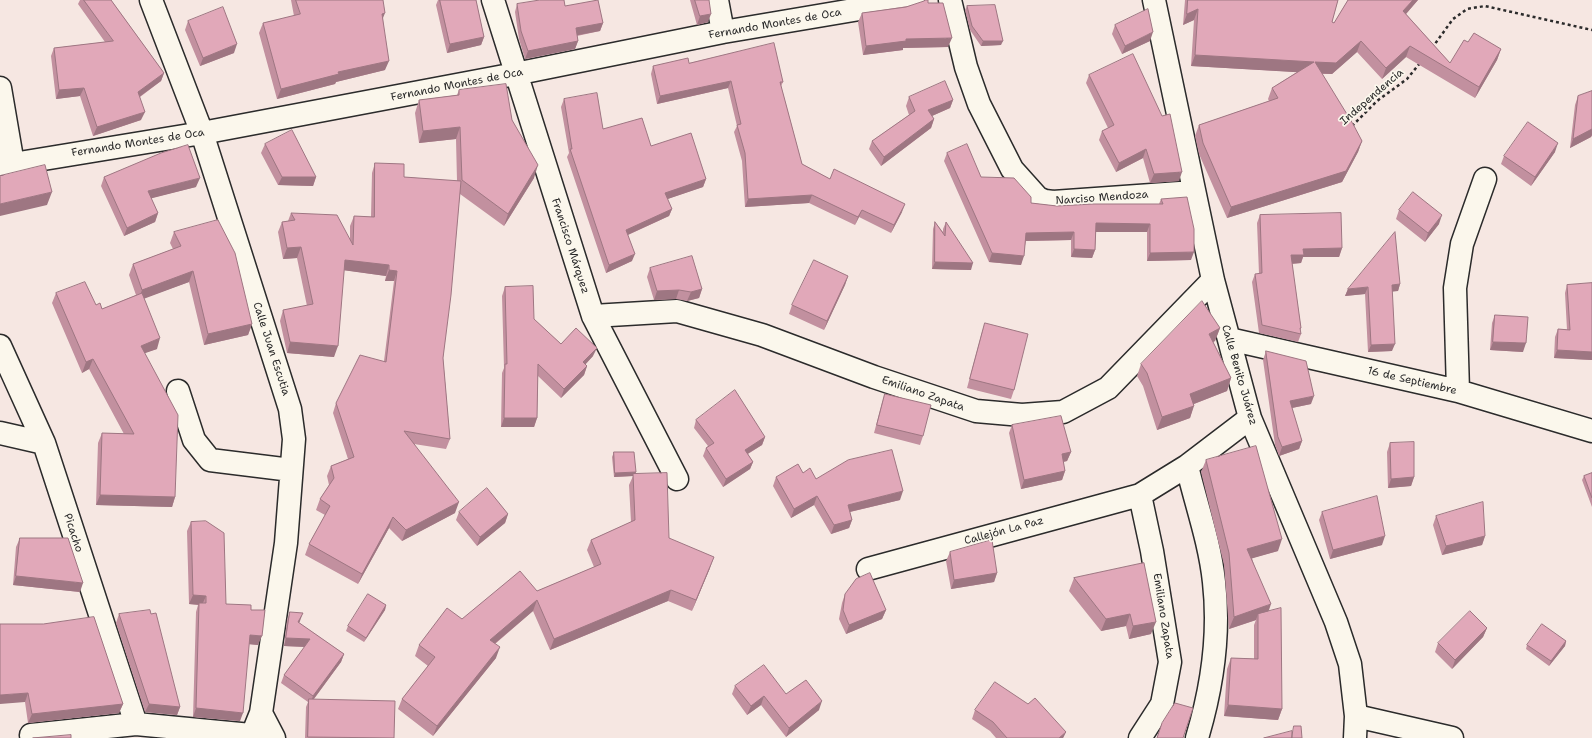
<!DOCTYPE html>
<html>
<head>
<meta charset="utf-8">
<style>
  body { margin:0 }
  canvas { display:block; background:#f6e7e2 }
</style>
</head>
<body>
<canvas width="1592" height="738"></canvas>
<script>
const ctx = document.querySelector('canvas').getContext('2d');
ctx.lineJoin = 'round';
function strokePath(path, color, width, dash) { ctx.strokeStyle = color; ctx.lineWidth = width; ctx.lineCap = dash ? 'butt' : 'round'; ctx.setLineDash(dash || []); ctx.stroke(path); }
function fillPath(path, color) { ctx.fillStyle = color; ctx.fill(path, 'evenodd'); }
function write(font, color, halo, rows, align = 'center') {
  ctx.font = font + ' "Shantell Sans",sans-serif'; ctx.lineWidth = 3.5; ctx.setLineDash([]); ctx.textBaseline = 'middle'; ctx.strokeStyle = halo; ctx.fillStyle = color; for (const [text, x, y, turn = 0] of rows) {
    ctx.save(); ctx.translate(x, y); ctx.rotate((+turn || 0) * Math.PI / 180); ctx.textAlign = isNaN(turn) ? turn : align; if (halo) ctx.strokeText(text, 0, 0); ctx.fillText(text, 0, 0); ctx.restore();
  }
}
const path = new Path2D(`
  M 1432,48 L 1453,19 L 1467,9 L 1485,6 L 1592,30
  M 1352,126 L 1377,101 L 1407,79 L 1420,63`);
const minor = new Path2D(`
  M 151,0 L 202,133 L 290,409 L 294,439 L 286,543 L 261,713 L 251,738
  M 493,0 L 593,316 L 677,479
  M 717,0 L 723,32
  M 950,0 L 966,67 L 979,104 L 1012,169 L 1038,198 L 1045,201 L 1053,202 L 1194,192
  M 1154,0 L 1213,280 L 1250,418 L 1336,622 L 1350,664 L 1356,716 L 1355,738
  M 0,88 L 13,164
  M 0,164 L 13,164 L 202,133 L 515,74 L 723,32 L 913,0
  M 593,316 L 677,311 L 762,335 L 874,377 L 976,411 L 1022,415 L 1063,412 L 1108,388 L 1213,280
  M 1229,339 L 1458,391 L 1592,431
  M 0,346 L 44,443 L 136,724
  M 178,391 L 194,440 L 210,460 L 291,470
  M 1458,391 L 1455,288 L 1462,244 L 1485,179
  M 0,433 L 44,443
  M 868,569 L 1140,495
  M 261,713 L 274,738
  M 1356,716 L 1452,738
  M 31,735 L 136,724 L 251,735
  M 1140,738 L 1162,704 L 1170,662 L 1152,551 L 1140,495 L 1187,466
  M 1197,738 C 1212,688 1220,635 1214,582 C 1210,543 1196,504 1187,466 L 1250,418`);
const wall = new Path2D(`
  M 80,0 L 111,0 L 164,73 L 161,81 L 140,97 L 141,120 L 93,136 L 80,96 L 56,99 L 51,56 L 54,48 L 105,42 L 78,4 Z
  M 291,0 L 383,0 L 383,19 L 385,70 L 336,82 L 335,84 L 277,99 L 259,33 L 263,23 L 294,16 Z
  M 438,0 L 476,0 L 484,37 L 481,45 L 447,53 L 436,5 Z
  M 690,0 L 709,0 L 708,22 L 697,25 Z
  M 1185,0 L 1338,0 L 1332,22 L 1334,23 L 1348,0 L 1418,0 L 1406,14 L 1450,63 L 1468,42 L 1501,49 L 1497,60 L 1475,98 L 1406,57 L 1382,79 L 1357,52 L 1332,74 L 1322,74 L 1362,141 L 1358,152 L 1342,182 L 1227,218 L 1199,154 L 1195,136 L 1199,125 L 1269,101 L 1268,99 L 1272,88 L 1297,72 L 1191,66 L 1194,20 L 1183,25 Z
  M 928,3 L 948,47 L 903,48 L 903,50 L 863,55 L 858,22 L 862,13 Z
  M 517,4 L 565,6 L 603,23 L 600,31 L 577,36 L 578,41 L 575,49 L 525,59 L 519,39 L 515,12 Z
  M 967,6 L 1001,45 L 981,46 L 970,30 L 965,10 Z
  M 188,21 L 234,53 L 200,66 L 185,30 Z
  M 1115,25 L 1150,41 L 1122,54 L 1112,34 Z
  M 689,63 L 783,82 L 781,86 L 802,164 L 830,179 L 902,212 L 891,233 L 859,217 L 855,225 L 809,203 L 745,207 L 742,161 L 734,132 L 737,126 L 728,88 L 657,104 L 651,74 L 653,66 Z
  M 1089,75 L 1179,181 L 1150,183 L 1143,158 L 1116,172 L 1099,140 L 1102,131 L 1108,128 L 1086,83 Z
  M 459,90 L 512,120 L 534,178 L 504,226 L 460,194 L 443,358 L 450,439 L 446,449 L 414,444 L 455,513 L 402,541 L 389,528 L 358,584 L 305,555 L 309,544 L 325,515 L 316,510 L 320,499 L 329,485 L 327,476 L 331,466 L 348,459 L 333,413 L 336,403 L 384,361 L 394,281 L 385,281 L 386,276 L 344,270 L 334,357 L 287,353 L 280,321 L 283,310 L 307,306 L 297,258 L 283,259 L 278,232 L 282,222 L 288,221 L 291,213 L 350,239 L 350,226 L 354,216 L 371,217 L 372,173 L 375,163 L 404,177 L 457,181 L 456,139 L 419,143 L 415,113 L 419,100 L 457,95 Z
  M 1592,91 L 1592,135 L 1591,137 L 1570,148 L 1575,105 L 1578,96 Z
  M 909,97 L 953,100 L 950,108 L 932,116 L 934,119 L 931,128 L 881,166 L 869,149 L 872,141 L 909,115 L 906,106 Z
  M 564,99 L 603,129 L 651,146 L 706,179 L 703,187 L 667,199 L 672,209 L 669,216 L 628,235 L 632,261 L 606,273 L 567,157 L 569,153 L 561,107 Z
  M 265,144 L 316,177 L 313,186 L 278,185 L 261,153 Z
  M 1555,152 L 1531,186 L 1501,164 L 1504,156 Z
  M 947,153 L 981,177 L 1031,203 L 1057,206 L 1159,204 L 1161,199 L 1191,260 L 1147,261 L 1147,232 L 1096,232 L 1095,250 L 1092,258 L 1071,257 L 1071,240 L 1026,241 L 1021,265 L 989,262 L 944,161 Z
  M 104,177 L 196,187 L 151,198 L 158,213 L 155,222 L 124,236 L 101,186 Z
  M 1399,210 L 1439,224 L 1425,242 L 1396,219 Z
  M 1260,215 L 1342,248 L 1339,257 L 1303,257 L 1301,263 L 1292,264 L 1301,328 L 1300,331 L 1301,334 L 1298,342 L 1259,333 L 1252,282 L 1255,274 L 1259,274 L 1257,223 Z
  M 935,222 L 943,232 L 943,229 L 946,222 L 971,270 L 932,269 L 933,229 Z
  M 174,232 L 252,324 L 248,335 L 204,345 L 189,282 L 144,298 L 157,349 L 144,353 L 175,497 L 172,507 L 96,505 L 98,443 L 102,433 L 124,434 L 89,369 L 82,373 L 52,303 L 56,293 L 96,305 L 102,309 L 136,295 L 129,275 L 133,264 L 173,249 L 170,243 Z
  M 650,268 L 702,289 L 699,298 L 687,301 L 676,299 L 654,300 L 647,277 Z
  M 848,276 L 845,285 L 824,330 L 789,314 L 792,305 Z
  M 1592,283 L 1592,360 L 1554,358 L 1555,337 L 1558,329 L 1567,330 L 1565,293 L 1567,285 Z
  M 1400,284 L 1398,291 L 1392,291 L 1392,351 L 1368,352 L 1365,294 L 1345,296 L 1348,289 Z
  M 505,287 L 534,319 L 561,344 L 593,356 L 585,365 L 587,366 L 584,375 L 561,398 L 538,376 L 537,418 L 534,427 L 501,427 L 502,373 L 504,368 L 502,296 Z
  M 1495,315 L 1523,352 L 1490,350 L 1492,323 Z
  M 985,323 L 1014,390 L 1011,399 L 967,388 L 982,332 Z
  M 1220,328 L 1215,341 L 1213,342 L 1231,378 L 1227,391 L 1194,404 L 1190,418 L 1157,430 L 1143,386 L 1137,376 L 1141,364 Z
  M 1266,351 L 1311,404 L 1292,408 L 1302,441 L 1299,449 L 1279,456 L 1275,445 L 1263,360 Z
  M 885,394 L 923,436 L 920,445 L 874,433 L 882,403 Z
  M 696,420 L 765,437 L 762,445 L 748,454 L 753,462 L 750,469 L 723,487 L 703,456 L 706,448 L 708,446 L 694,428 Z
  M 1012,425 L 1071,452 L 1067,461 L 1063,462 L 1065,471 L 1062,480 L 1021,489 L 1009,433 Z
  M 1390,443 L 1414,477 L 1411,486 L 1388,488 L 1387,452 Z
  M 614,452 L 636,472 L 635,474 L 669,538 L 710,568 L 692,611 L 668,601 L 550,650 L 533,611 L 495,644 L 496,658 L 433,736 L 398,709 L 402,699 L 428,666 L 415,656 L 419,645 L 462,619 L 537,591 L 594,567 L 587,550 L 591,540 L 631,522 L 629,485 L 633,476 L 614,477 L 612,457 Z
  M 1206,460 L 1278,551 L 1252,558 L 1268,611 L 1282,709 L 1278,720 L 1224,716 L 1227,669 L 1231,658 L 1254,659 L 1254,625 L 1256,620 L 1229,629 L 1224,565 L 1201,472 Z
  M 803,473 L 816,479 L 900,500 L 850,512 L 852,520 L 849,528 L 831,534 L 814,505 L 791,518 L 773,486 L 776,477 Z
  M 1592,473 L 1592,507 L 1582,480 L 1584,476 Z
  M 459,512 L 508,514 L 505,523 L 477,546 L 456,520 Z
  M 1322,512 L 1382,545 L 1330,559 L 1319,520 Z
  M 1436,516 L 1485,536 L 1482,545 L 1442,555 L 1433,525 Z
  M 191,522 L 226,604 L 251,610 L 258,645 L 249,644 L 240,721 L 193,717 L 196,612 L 198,605 L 189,604 L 187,531 Z
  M 20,538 L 80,592 L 13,585 L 16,547 Z
  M 950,552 L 997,573 L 994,582 L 951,589 L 946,561 Z
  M 1144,563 L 1151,634 L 1129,639 L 1126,626 L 1101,631 L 1069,591 L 1074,578 Z
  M 845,594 L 886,610 L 882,619 L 846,634 L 839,619 L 842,603 Z
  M 386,605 L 385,610 L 364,642 L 346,631 L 348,626 Z
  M 290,612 L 300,621 L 299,623 L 344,654 L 341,662 L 314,699 L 394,738 L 305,738 L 306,707 L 308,702 L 281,683 L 284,675 L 305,647 L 284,646 L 287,620 Z
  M 119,614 L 180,707 L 177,715 L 145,712 L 116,623 Z
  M 0,624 L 123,704 L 119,713 L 28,723 L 25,702 Z
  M 1487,628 L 1483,637 L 1452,669 L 1435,652 L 1438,643 Z
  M 1566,641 L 1565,646 L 1549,666 L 1526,649 L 1527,645 Z
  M 735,686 L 786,694 L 819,710 L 786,737 L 761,705 L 747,715 L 732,694 Z
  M 975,710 L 1066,732 L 1063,738 L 996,738 L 990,731 L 972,719 Z`);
const shadedWall = new Path2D(`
  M 1413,0 L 1418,0 L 1399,22 L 1403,11 Z
  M 1198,9 L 1194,20 L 1183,25 L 1187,14 Z
  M 385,13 L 381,23 L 382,14 Z
  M 711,14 L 708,22 L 697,25 L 700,16 Z
  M 603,23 L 600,31 L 573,36 L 576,28 Z
  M 1153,32 L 1150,41 L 1122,54 L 1125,46 Z
  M 484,37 L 481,45 L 447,53 L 450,44 Z
  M 952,38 L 948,47 L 903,48 L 903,50 L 863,55 L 866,46 L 906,39 Z
  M 578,41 L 575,49 L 525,59 L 528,51 Z
  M 983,41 L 1003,41 L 1001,45 L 981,46 Z
  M 1361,41 L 1357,52 L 1332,74 L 1311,73 L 1315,62 Z
  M 237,44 L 234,53 L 200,66 L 203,58 Z
  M 1410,46 L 1406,57 L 1382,79 L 1386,68 Z
  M 1501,49 L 1497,60 L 1475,98 L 1479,87 Z
  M 1195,55 L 1314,62 L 1310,73 L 1191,66 Z
  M 389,61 L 385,70 L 336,82 L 335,84 L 277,99 L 281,89 L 338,72 Z
  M 164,73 L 161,81 L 135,100 L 138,92 Z
  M 731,81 L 728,88 L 657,104 L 660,96 Z
  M 84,88 L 80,96 L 56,99 L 59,90 Z
  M 953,100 L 950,108 L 925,119 L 928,110 Z
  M 145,112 L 141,120 L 93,136 L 97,127 Z
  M 934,119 L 931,128 L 881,166 L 884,157 Z
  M 460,127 L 456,139 L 419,143 L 423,131 Z
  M 1592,129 L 1592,135 L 1591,137 L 1570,148 L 1573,139 Z
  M 1362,141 L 1358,152 L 1342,182 L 1227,218 L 1231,207 Z
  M 1558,143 L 1555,152 L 1531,186 L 1535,177 Z
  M 1146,149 L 1143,158 L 1116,172 L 1119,163 Z
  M 538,165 L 534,178 L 504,226 L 508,214 Z
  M 1182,172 L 1179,181 L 1150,183 L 1154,174 Z
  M 282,177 L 316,177 L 313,186 L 278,185 Z
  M 200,178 L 196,187 L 145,200 L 148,191 Z
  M 706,179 L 703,187 L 662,201 L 665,193 Z
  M 52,192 L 47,205 L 0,216 L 0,204 Z
  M 812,195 L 809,203 L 745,207 L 748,199 Z
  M 905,204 L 902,212 L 891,233 L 894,225 Z
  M 672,209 L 669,216 L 623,237 L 626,230 Z
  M 862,210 L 859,217 L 855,225 L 858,217 Z
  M 158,213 L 155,222 L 124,236 L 127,228 Z
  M 1442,215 L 1439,224 L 1425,242 L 1428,233 Z
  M 1096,223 L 1150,224 L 1147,232 L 1093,232 Z
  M 1074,232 L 1071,240 L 1023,241 L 1026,233 Z
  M 301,247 L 297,258 L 283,259 L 287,248 Z
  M 1342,248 L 1339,257 L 1303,257 L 1301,263 L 1288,264 L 1291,255 L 1303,249 Z
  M 1074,249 L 1095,250 L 1092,258 L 1071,257 Z
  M 1194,252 L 1191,260 L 1147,261 L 1150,253 Z
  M 992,253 L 1024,256 L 1021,265 L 989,262 Z
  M 635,254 L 632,261 L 606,273 L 609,265 Z
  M 345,260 L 389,265 L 386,276 L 342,270 Z
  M 935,262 L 973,263 L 971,270 L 932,269 Z
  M 389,270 L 397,271 L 394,281 L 385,281 Z
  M 193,271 L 189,282 L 138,301 L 142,290 Z
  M 848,276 L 845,285 L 824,330 L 827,321 Z
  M 1400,284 L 1398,291 L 1390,292 L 1392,285 Z
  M 1368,287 L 1365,294 L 1345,296 L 1348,289 Z
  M 702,289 L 699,298 L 687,301 L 691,292 Z
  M 679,290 L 676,299 L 654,300 L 657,291 Z
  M 252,324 L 248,335 L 204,345 L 208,334 Z
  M 1220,328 L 1215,341 L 1205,346 L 1209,334 Z
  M 160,338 L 157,349 L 137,356 L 141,346 Z
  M 290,342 L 338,346 L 334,357 L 287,353 Z
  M 1493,342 L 1526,343 L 1523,352 L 1490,350 Z
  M 1395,344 L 1392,351 L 1368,352 L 1371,345 Z
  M 597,348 L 593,356 L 579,371 L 583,362 Z
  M 1557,350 L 1592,352 L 1592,360 L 1554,358 Z
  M 93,359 L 89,369 L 82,373 L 86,362 Z
  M 587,366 L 584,375 L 561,398 L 564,389 Z
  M 1231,378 L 1227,391 L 1186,407 L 1190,394 Z
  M 1314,396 L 1311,404 L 1287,409 L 1290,401 Z
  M 1194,406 L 1190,418 L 1157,430 L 1162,417 Z
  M 504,418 L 537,418 L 534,427 L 501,427 Z
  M 765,437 L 762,445 L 742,457 L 745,450 Z
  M 1302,441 L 1299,449 L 1279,456 L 1282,447 Z
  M 1071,452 L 1067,461 L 1058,463 L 1062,454 Z
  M 753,462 L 750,469 L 723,487 L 726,479 Z
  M 1065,471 L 1062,480 L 1021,489 L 1024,480 Z
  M 636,472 L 634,476 L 633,474 L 633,476 L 614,477 L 615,473 Z
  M 1414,477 L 1411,486 L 1388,488 L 1391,479 Z
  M 903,491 L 900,500 L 845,513 L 848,505 Z
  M 100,495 L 175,497 L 172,507 L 96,505 Z
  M 817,496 L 814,505 L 791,518 L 794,509 Z
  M 459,502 L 455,513 L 402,541 L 406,530 Z
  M 508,514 L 505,523 L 477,546 L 480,537 Z
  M 393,517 L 389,528 L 358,584 L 362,574 Z
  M 852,520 L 849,528 L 831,534 L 834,525 Z
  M 1385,536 L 1382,545 L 1330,559 L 1333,550 Z
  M 1485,536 L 1482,545 L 1442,555 L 1446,546 Z
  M 1282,539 L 1278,551 L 1243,561 L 1247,549 Z
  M 714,557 L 710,568 L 692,611 L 696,600 Z
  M 997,573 L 994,582 L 951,589 L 954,580 Z
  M 16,576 L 83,583 L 80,592 L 13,585 Z
  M 671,590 L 668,601 L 550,650 L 554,639 Z
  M 193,595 L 206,596 L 202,605 L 189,604 Z
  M 537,600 L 533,611 L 486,651 L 490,640 Z
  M 1271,604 L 1267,616 L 1258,614 L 1256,620 L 1229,629 L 1234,617 Z
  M 386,605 L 385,610 L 364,642 L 366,638 Z
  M 886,610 L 882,619 L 846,634 L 849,625 Z
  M 303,613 L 300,621 L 295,630 L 298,622 Z
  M 1130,614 L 1126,626 L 1101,631 L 1106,619 Z
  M 1156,622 L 1151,634 L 1129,639 L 1133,626 Z
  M 1487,628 L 1483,637 L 1452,669 L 1455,660 Z
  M 250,635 L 262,636 L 258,645 L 247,644 Z
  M 286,638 L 310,639 L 307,647 L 284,646 Z
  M 1566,641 L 1565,646 L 1549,666 L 1551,661 Z
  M 500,647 L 496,658 L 433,736 L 437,726 Z
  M 344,654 L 341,662 L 310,704 L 313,696 Z
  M 28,693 L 25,702 L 0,704 L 0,695 Z
  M 764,696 L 761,705 L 747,715 L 751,706 Z
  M 822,701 L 819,710 L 786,737 L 789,728 Z
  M 123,704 L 119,713 L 28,723 L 32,714 Z
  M 149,704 L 180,707 L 177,715 L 145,712 Z
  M 1228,705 L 1282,709 L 1278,720 L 1224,716 Z
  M 196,708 L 243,713 L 240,721 L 193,717 Z
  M 1066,732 L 1063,738 L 1059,738 Z`);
const building = new Path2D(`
  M 84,0 L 111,0 L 164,73 L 138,92 L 145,112 L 97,127 L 84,88 L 59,90 L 54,48 L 113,41 Z
  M 296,0 L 383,0 L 385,13 L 382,14 L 389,61 L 338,72 L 339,74 L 281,89 L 263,23 L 300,14 Z
  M 440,0 L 476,0 L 484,37 L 450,44 Z
  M 540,0 L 564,0 L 565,6 L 598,0 L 603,23 L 576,28 L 578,41 L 528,51 L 521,31 L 517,4 Z
  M 695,0 L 709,0 L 711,14 L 700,16 Z
  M 925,0 L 928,0 L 928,3 L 943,3 L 952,38 L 906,39 L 906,41 L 866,46 L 862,13 L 906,7 L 924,1 Z
  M 1188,0 L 1338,0 L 1332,22 L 1334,23 L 1348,0 L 1413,0 L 1403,11 L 1450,63 L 1464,40 L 1468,42 L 1474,33 L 1501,49 L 1479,87 L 1410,46 L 1386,68 L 1361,41 L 1336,63 L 1315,62 L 1353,124 L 1362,141 L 1346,171 L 1231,207 L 1203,143 L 1199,125 L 1278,98 L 1272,88 L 1314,62 L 1195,55 L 1198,9 L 1187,14 Z
  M 995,5 L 1003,41 L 983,41 L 972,26 L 967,6 Z
  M 223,7 L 237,44 L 203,58 L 188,21 Z
  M 1148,9 L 1153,32 L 1125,46 L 1115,25 Z
  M 774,43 L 783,82 L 780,82 L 802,164 L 830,179 L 834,169 L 905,204 L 894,225 L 862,210 L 858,217 L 812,195 L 748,199 L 745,153 L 737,125 L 741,124 L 731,81 L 660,96 L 653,66 L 688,58 L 689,63 Z
  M 1133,54 L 1162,116 L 1170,114 L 1182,172 L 1154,174 L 1146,149 L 1119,163 L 1102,131 L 1114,125 L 1089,75 Z
  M 945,81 L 953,100 L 928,110 L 934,119 L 884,157 L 872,141 L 915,111 L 909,97 Z
  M 506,84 L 512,120 L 538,165 L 508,214 L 462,180 L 460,127 L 423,131 L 419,100 L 459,95 L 459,90 Z
  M 1592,91 L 1592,129 L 1573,139 L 1578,96 Z
  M 597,93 L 603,129 L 642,118 L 651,146 L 691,133 L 706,179 L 665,193 L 672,209 L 626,230 L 635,254 L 609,265 L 570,149 L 572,149 L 564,99 Z
  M 1528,122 L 1558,143 L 1535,177 L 1504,156 Z
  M 292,130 L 316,177 L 282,177 L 265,144 Z
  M 967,144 L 981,177 L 1014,178 L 1031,197 L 1031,203 L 1057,206 L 1093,204 L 1163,204 L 1161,199 L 1187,197 L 1194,229 L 1194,252 L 1150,253 L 1150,224 L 1096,223 L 1095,250 L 1074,249 L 1074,232 L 1026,233 L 1024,256 L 992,253 L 947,153 Z
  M 188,145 L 200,178 L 148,191 L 158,213 L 127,228 L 104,177 L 161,153 Z
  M 375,163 L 404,164 L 404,177 L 461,181 L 451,295 L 443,358 L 450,439 L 404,431 L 459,502 L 406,530 L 393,517 L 362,574 L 309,544 L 330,506 L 320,499 L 334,478 L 331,466 L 354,457 L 336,403 L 360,355 L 386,362 L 397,271 L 389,270 L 389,265 L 345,260 L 338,346 L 290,342 L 283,310 L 313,304 L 301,247 L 287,248 L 282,222 L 295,220 L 291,213 L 337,215 L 353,245 L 354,216 L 374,217 Z
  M 45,165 L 52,192 L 0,204 L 0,176 Z
  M 1413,192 L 1442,215 L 1428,233 L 1399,210 Z
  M 1341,213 L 1342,248 L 1303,249 L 1304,255 L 1291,255 L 1301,328 L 1300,328 L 1301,334 L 1262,325 L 1255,274 L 1262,273 L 1260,215 Z
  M 218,220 L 235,253 L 252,324 L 208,334 L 193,271 L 142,290 L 133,264 L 181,246 L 174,232 Z
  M 935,222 L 945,236 L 946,222 L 973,263 L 935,262 Z
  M 1395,232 L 1400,284 L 1392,285 L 1395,344 L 1371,345 L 1368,287 L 1348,289 Z
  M 692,256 L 702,289 L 691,292 L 679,290 L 657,291 L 650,268 Z
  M 814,260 L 848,276 L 827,321 L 792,305 Z
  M 85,282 L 96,305 L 100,303 L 102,309 L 142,293 L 160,338 L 141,346 L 178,415 L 175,497 L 100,495 L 102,433 L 134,434 L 93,359 L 86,362 L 56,293 Z
  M 1592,283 L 1592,352 L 1557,350 L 1558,329 L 1570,330 L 1567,285 Z
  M 533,286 L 534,319 L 561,344 L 576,328 L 597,348 L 583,362 L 587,366 L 564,389 L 538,364 L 537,418 L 504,418 L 505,364 L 507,364 L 505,287 Z
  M 1202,301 L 1220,328 L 1209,334 L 1231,378 L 1190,394 L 1194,406 L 1162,417 L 1147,373 L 1141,364 Z
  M 1495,315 L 1528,317 L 1526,343 L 1493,342 Z
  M 985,323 L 1028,334 L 1014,390 L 970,379 Z
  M 1266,351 L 1306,361 L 1314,396 L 1290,401 L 1302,441 L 1282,447 L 1278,437 Z
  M 735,390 L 765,437 L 745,450 L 753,462 L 726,479 L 706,448 L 714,443 L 696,420 Z
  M 885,394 L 931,405 L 923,436 L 877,425 Z
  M 1061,416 L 1071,452 L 1062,454 L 1065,471 L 1024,480 L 1012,425 Z
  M 1414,442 L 1414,477 L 1391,479 L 1390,443 Z
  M 1256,446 L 1282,539 L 1247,549 L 1271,604 L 1234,617 L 1229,553 L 1206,460 Z
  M 892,450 L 903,491 L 848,505 L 852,520 L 834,525 L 817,496 L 794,509 L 776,477 L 798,464 L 803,473 L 810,468 L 816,479 L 848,460 Z
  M 614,452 L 634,452 L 636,472 L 615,473 Z
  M 667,473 L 669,538 L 714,557 L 696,600 L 671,590 L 554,639 L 537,600 L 490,640 L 500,647 L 437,726 L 402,699 L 435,657 L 419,645 L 447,608 L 462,619 L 520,571 L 537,591 L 601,564 L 591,540 L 635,520 L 633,474 Z
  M 1592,473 L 1592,498 L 1584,476 Z
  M 487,488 L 508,514 L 480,537 L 459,512 Z
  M 1377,496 L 1385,536 L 1333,550 L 1322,512 Z
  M 1483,502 L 1485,536 L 1446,546 L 1436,516 Z
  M 206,521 L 224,533 L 226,604 L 251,605 L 251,610 L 265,610 L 262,636 L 250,635 L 243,713 L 196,708 L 199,603 L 206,603 L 206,596 L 193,595 L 191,522 Z
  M 20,538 L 68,538 L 83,583 L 16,576 Z
  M 992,540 L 997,573 L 954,580 L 950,552 Z
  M 1144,563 L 1156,622 L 1133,626 L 1130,614 L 1106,619 L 1074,578 Z
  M 870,573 L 886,610 L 849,625 L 843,610 L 845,594 L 856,579 Z
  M 368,594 L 386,605 L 366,638 L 348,626 Z
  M 1281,608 L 1282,709 L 1228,705 L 1231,658 L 1258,659 L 1258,614 Z
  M 150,610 L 151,614 L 156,613 L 180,707 L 149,704 L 119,614 Z
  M 1470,611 L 1487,628 L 1455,660 L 1438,643 Z
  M 290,612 L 303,613 L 298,622 L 344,654 L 313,696 L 284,675 L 310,639 L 286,638 Z
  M 94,617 L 123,704 L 32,714 L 28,693 L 0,695 L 0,624 L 43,624 Z
  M 1542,624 L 1566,641 L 1551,661 L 1527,645 Z
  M 764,665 L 786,694 L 806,680 L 822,701 L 789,728 L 764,696 L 751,706 L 735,686 Z
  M 995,682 L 1028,704 L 1035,698 L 1066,732 L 1059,738 L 1007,738 L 993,722 L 975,710 Z
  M 309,699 L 395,701 L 394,738 L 308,737 Z
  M 1175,703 L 1193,708 L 1183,738 L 1157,738 L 1162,723 Z
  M 1294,726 L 1301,726 L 1302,738 L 1292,738 Z
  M 1292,731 L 1292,738 L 1264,738 Z
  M 71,735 L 71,738 L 33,738 Z`);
const streetNames = [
  ["Fernando Montes de Oca",775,24,-10],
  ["Fernando Montes de Oca",457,85,-11],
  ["Independencia",1372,97,-41],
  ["Fernando Montes de Oca",138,143,-9],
  ["Narciso Mendoza",1102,198,-4],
  ["Francisco Márquez",570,246,72],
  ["Calle Juan Escutia",271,349,72],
  ["Calle Benito Juárez",1239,375,74],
  ["16 de Septiembre",1412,381,13],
  ["Emiliano Zapata",923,394,19],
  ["Callejón La Paz",1004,531,-15],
  ["Picacho",73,533,72],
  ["Emiliano Zapata",1163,616,81]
];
strokePath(minor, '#2b2b2b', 25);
strokePath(path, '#2b2b2b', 2.5, [3, 3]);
strokePath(minor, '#fbf7ec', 22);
fillPath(wall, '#c2909f');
fillPath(shadedWall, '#9e7682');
fillPath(building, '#e1a8b9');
strokePath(building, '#9e7682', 1);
write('11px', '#2b2b2b', '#fbf7ec', streetNames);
</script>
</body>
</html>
